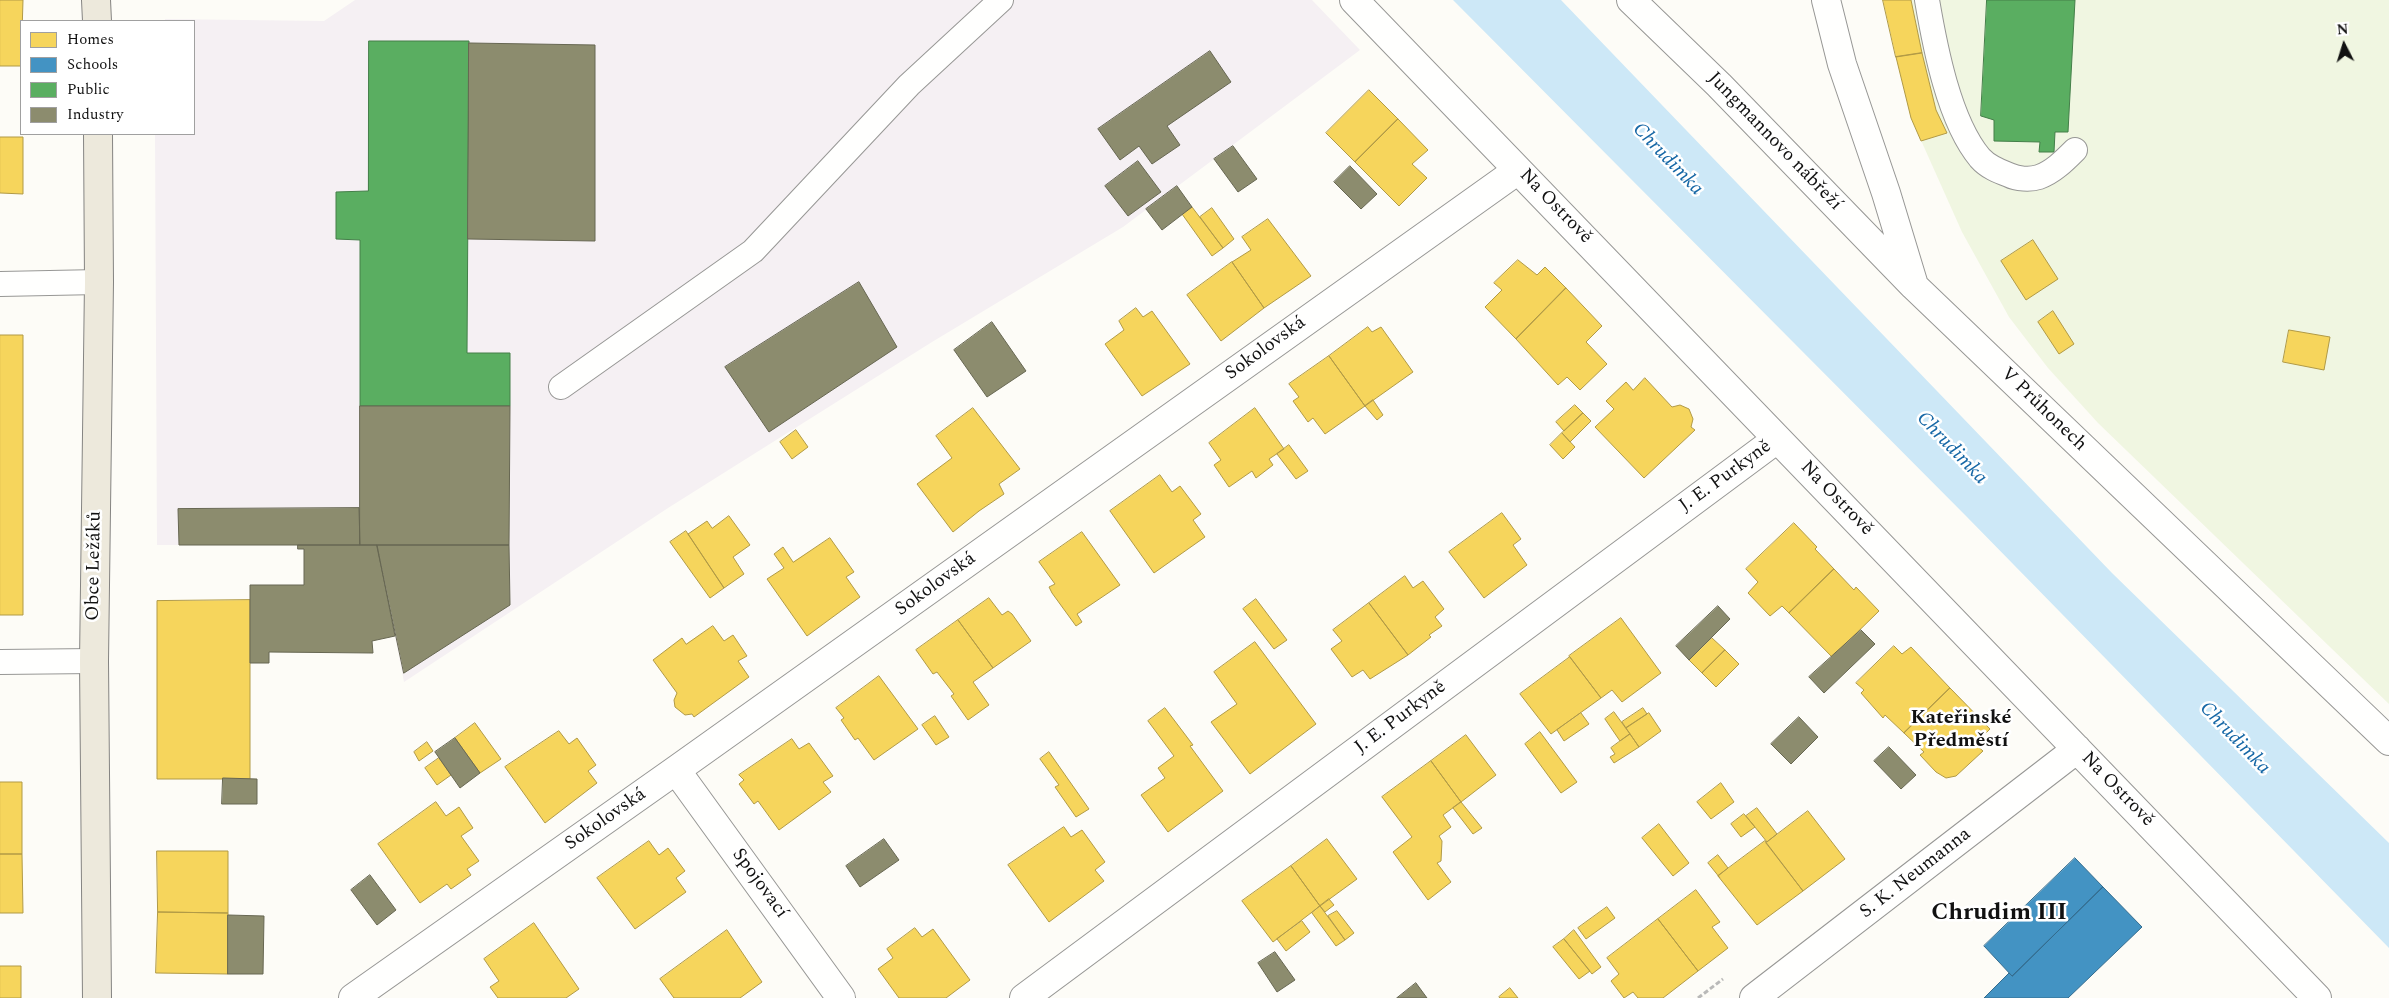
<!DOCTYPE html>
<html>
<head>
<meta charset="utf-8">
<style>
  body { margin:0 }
  #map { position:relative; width:2389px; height:998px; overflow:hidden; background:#fdfcf7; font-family:Spectral,serif }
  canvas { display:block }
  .legend { position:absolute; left:20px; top:20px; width:175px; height:115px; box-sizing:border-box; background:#fff; border:1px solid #a0a0a0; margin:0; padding:6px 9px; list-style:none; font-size:15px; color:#111 }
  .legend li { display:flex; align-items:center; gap:10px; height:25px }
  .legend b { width:25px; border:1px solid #a0a0a0 }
  .north { position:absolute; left:2319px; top:20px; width:50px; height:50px; -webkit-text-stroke:4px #fff; paint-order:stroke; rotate:355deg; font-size:14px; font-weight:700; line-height:20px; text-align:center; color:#111 }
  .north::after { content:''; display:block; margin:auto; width:18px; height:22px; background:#111; clip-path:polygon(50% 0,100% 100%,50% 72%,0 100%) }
</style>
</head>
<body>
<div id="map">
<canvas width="2389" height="998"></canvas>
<ul class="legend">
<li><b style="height:14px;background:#f6d55c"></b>Homes</li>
<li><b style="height:14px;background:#4393c3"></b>Schools</li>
<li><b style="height:14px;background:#5aae61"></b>Public</li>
<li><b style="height:14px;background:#8c8c6e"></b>Industry</li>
</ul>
<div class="north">N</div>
</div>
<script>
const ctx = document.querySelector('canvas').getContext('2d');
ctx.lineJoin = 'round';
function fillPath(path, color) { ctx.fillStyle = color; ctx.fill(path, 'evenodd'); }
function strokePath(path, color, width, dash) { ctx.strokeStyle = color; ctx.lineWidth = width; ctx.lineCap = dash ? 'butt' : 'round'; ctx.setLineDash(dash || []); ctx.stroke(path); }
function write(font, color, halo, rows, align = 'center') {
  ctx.font = font + ' Spectral,serif'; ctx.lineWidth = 5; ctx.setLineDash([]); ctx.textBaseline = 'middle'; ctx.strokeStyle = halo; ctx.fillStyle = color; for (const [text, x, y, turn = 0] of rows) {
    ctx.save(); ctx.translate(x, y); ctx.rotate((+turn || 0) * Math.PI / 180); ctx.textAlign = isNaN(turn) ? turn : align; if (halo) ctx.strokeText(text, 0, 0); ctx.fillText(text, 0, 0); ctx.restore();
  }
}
const industrial = new Path2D(`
  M 355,0 L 1312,0 L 1360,50 L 1123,227 L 932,342 L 668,508 L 404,682 L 377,545 L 157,545 L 155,134 L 194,134 L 194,21 L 165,21 L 165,19 L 324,21 Z`);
const pitch = new Path2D(`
  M 1883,0 L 2389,0 L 2389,704 L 2098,423 L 2048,368 L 2009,317 L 1962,232 L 1911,118 Z`);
const water = new Path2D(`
  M 1453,0 L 1561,0 L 2112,573 L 2389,843 L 2389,948 L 1967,517 Z`);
const homes = new Path2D(`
  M 0,0 L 23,0 L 21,66 L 0,66 Z
  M 1883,0 L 1911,0 L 1922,53 L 1896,57 Z
  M 1922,53 L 1936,110 L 1947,133 L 1921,141 L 1911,118 L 1896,57 Z
  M 1369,90 L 1398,119 L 1355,162 L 1326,133 Z
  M 1398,119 L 1428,150 L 1412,164 L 1427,178 L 1399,206 L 1355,162 Z
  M 0,137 L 23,137 L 23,194 L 0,193 Z
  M 1192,207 L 1223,248 L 1212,256 L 1182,214 Z
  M 1212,208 L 1234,239 L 1223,248 L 1200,217 Z
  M 1268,219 L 1311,276 L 1264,308 L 1232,262 L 1251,250 L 1242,237 Z
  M 2033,240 L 2058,279 L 2026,300 L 2001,261 Z
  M 1518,260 L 1537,275 L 1545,267 L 1566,288 L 1516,339 L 1485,307 L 1502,290 L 1494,283 Z
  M 1232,262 L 1264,308 L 1221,341 L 1187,295 Z
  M 1566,288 L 1602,326 L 1586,342 L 1607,364 L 1580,390 L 1567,377 L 1558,385 L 1516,339 Z
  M 1136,308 L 1143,317 L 1152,311 L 1190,364 L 1142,396 L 1105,344 L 1124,330 L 1119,321 Z
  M 2053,311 L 2074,344 L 2059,354 L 2038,322 Z
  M 1368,327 L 1372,332 L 1381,327 L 1413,372 L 1365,406 L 1329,356 Z
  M 2289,330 L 2330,337 L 2324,370 L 2283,362 Z
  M 0,335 L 23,335 L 23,615 L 0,615 Z
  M 1329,356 L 1365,406 L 1325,434 L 1313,418 L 1308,422 L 1293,401 L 1299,397 L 1289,384 Z
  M 1645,378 L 1672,407 L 1680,405 L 1689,409 L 1693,419 L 1691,427 L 1695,430 L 1644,478 L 1595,427 L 1614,409 L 1606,401 L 1626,382 L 1633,390 Z
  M 1373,400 L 1383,415 L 1377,420 L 1365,406 Z
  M 1575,405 L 1583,413 L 1564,431 L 1556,422 Z
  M 973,408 L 1020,469 L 999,484 L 1004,494 L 979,511 L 953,532 L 917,484 L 952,458 L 936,436 Z
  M 1255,408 L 1284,449 L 1269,459 L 1273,465 L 1256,478 L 1252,471 L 1229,487 L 1214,465 L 1221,460 L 1209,443 Z
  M 1583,413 L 1591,421 L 1570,442 L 1562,433 Z
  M 796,430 L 808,447 L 792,459 L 780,442 Z
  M 1562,433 L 1575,447 L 1563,459 L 1550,445 Z
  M 1289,445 L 1308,471 L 1296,479 L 1277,454 Z
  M 1160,475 L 1172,492 L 1180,486 L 1201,514 L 1193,520 L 1205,537 L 1154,573 L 1110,511 Z
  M 1502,513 L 1521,539 L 1513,545 L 1527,565 L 1484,598 L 1449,552 Z
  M 729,516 L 750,545 L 733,557 L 744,574 L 724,588 L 688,534 L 707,521 L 712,528 Z
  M 1794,523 L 1817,547 L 1815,549 L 1834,569 L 1789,613 L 1782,606 L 1770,616 L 1748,593 L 1758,582 L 1746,569 Z
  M 686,531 L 724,588 L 710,598 L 670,542 Z
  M 1082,532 L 1120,585 L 1077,614 L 1082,622 L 1076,626 L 1052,593 L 1049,587 L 1055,584 L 1039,562 Z
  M 830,538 L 854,572 L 846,577 L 860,597 L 807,636 L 767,579 L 784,568 L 774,554 L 783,547 L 793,562 Z
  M 1834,569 L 1854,590 L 1856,587 L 1879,611 L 1832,657 L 1789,613 Z
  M 1405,576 L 1413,588 L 1423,581 L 1444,609 L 1435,617 L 1442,626 L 1429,635 L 1431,637 L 1408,655 L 1369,603 Z
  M 989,598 L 1002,615 L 1008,611 L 1012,614 L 1031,641 L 993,668 L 958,620 Z
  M 1256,599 L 1287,640 L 1274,649 L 1243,609 Z
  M 250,600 L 250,779 L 157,779 L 157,601 Z
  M 1369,603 L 1408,655 L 1370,679 L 1363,670 L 1352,677 L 1331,649 L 1342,641 L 1333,630 Z
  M 1621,618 L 1661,673 L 1622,702 L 1612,690 L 1601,698 L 1569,656 Z
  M 958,620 L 993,668 L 973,682 L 989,705 L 968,720 L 951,696 L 954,694 L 937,672 L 933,674 L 916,650 Z
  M 713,626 L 724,641 L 733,635 L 747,656 L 738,661 L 749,677 L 694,717 L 692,714 L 685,715 L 675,707 L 674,700 L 677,693 L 653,660 L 682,638 L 686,644 Z
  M 1712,638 L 1725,650 L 1702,673 L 1689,660 Z
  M 1255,642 L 1316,724 L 1250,774 L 1211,722 L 1237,704 L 1214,672 Z
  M 1894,646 L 1902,654 L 1911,647 L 1950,688 L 1904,733 L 1885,715 L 1883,718 L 1861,693 L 1864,690 L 1856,683 Z
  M 1725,650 L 1739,664 L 1716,687 L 1702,673 Z
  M 1570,657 L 1601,698 L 1551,734 L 1520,694 Z
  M 879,676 L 918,729 L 874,760 L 858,738 L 855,740 L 841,720 L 844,718 L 836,708 Z
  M 1950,688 L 1990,729 L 1975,744 L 1983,751 L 1956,776 L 1946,778 L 1936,772 L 1920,755 L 1924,752 L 1904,733 Z
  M 1165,708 L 1193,745 L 1190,746 L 1223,791 L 1168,832 L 1141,795 L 1165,778 L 1158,768 L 1174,756 L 1148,721 Z
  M 1643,708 L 1647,714 L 1626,728 L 1622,722 Z
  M 1614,712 L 1630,734 L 1620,741 L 1605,719 Z
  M 1581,713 L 1589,724 L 1564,741 L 1557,730 Z
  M 1649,713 L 1661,731 L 1639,747 L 1626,728 Z
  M 935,716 L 949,737 L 936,745 L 922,725 Z
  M 475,723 L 501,759 L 480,773 L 455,738 Z
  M 559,731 L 569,744 L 577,738 L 596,765 L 588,771 L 597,783 L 545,823 L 505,767 Z
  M 1540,732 L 1577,782 L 1561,793 L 1525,744 Z
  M 1630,734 L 1639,747 L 1614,763 L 1610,757 L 1615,754 L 1611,748 Z
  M 1466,735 L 1496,775 L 1461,802 L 1431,761 Z
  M 792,739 L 799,749 L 809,743 L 833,776 L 823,782 L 831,792 L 779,830 L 758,801 L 754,804 L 739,784 L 744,780 L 739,775 Z
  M 427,742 L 433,751 L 419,761 L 414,752 Z
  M 1049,752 L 1089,809 L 1076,817 L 1055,787 L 1059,785 L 1040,759 Z
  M 439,758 L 451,775 L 437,785 L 425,768 Z
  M 1431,761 L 1461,802 L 1443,815 L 1451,827 L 1439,836 L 1442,841 L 1441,861 L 1437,863 L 1451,882 L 1428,900 L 1393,852 L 1412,837 L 1382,797 Z
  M 0,782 L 22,782 L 22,854 L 0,854 Z
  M 1721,783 L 1734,802 L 1711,819 L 1697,802 Z
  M 436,802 L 446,816 L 459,807 L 473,828 L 461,836 L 479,861 L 467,869 L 471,875 L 451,889 L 447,884 L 420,903 L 378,844 Z
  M 1461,802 L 1482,828 L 1473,834 L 1453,808 Z
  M 1757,808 L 1777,834 L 1767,842 L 1746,816 Z
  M 1808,811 L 1845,859 L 1803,891 L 1766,843 Z
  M 1744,814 L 1755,827 L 1741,837 L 1731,824 Z
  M 1659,824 L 1689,863 L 1673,876 L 1642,838 Z
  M 1064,827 L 1071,837 L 1082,830 L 1105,862 L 1095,870 L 1104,881 L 1049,922 L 1008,865 Z
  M 1327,839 L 1357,879 L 1320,906 L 1291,866 Z
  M 649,841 L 659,855 L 668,848 L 685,871 L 676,878 L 686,892 L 635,929 L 597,878 Z
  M 1765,841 L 1803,891 L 1757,925 L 1718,876 Z
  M 157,851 L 228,851 L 228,913 L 158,912 Z
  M 0,854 L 22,854 L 23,913 L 0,913 Z
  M 1718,855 L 1728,868 L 1718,876 L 1720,878 L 1708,863 Z
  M 1291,866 L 1320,906 L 1273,942 L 1242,901 Z
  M 1696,890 L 1720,922 L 1712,927 L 1728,948 L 1698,971 L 1658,919 Z
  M 1329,899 L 1334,905 L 1325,912 L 1320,906 Z
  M 1320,906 L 1345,940 L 1336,946 L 1312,913 Z
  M 1607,907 L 1615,918 L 1586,939 L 1578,928 Z
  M 1337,911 L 1354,933 L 1345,940 L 1328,916 Z
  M 158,912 L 228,913 L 228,974 L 156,973 Z
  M 1658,919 L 1698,971 L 1663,998 L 1638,998 L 1633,992 L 1624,998 L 1611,981 L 1619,974 L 1607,958 Z
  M 1302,921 L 1310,932 L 1286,951 L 1277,939 Z
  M 534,923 L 579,989 L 566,998 L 498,998 L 490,987 L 499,981 L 484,959 Z
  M 915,928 L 922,937 L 933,929 L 970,980 L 946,998 L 899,998 L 878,969 L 893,958 L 887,949 Z
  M 727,930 L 762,982 L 740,998 L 674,998 L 660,979 Z
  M 1574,930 L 1601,967 L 1592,974 L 1564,939 Z
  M 1564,939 L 1590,971 L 1579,979 L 1553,947 Z
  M 0,966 L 21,966 L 21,998 L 0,998 Z
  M 1510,988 L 1518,998 L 1500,998 L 1499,997 Z`);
const schools = new Path2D(`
  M 2075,858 L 2103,887 L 2012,976 L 1984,946 Z
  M 2103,887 L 2142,927 L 2068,998 L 1984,998 L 2009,973 L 2012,976 Z`);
const public = new Path2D(`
  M 1987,0 L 2075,0 L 2068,132 L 2055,132 L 2054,152 L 2039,152 L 2040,142 L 1994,141 L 1994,120 L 1981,116 Z
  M 369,41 L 469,41 L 467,353 L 510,353 L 510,406 L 360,406 L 360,240 L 336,239 L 336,192 L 368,191 Z`);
const industry = new Path2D(`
  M 469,43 L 595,45 L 595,241 L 468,239 Z
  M 1210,51 L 1231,82 L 1167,126 L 1180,145 L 1152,164 L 1139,146 L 1120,160 L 1098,129 Z
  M 1233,146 L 1257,179 L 1238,192 L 1214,159 Z
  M 1138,161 L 1161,192 L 1128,216 L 1105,186 Z
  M 1350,166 L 1377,194 L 1361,209 L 1334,182 Z
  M 1177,186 L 1192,207 L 1162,230 L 1146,209 Z
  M 859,282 L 897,347 L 769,432 L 725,367 Z
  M 992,322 L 1026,371 L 987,397 L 954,350 Z
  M 360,406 L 510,406 L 509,545 L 360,545 Z
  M 359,508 L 360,545 L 179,545 L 178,509 Z
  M 298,545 L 377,545 L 395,636 L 372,641 L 373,653 L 269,652 L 269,663 L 250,663 L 250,585 L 304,585 L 304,549 L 298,549 Z
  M 377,545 L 509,545 L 510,605 L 404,673 Z
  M 1718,606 L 1730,619 L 1689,660 L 1676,646 Z
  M 1861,630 L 1875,644 L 1824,693 L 1809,677 Z
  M 1799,717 L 1818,737 L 1791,764 L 1771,744 Z
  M 455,738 L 480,773 L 460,788 L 435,752 Z
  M 1889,747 L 1916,775 L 1901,789 L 1874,761 Z
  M 223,778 L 257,779 L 257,804 L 222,804 Z
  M 884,839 L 899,860 L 860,887 L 846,866 Z
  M 370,875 L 396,910 L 377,925 L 351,890 Z
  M 228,915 L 264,916 L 263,974 L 228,974 Z
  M 1275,952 L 1295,980 L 1277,992 L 1258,963 Z
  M 1416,983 L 1427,998 L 1397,998 Z`);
const path = new Path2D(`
  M 1698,998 L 1723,979`);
const lane = new Path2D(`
  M 1927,0 C 1935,47 1949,121 1980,158 C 1988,167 1998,171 2009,175 C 2017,179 2030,180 2039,177 C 2053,172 2064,161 2075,150
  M 0,284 L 99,282
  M 561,387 L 753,251 L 909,85 L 1001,0
  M 0,662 L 94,661`);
const street = new Path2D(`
  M 1354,0 L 2317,998
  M 1631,0 L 1719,85 L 1914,286 L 2389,741
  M 1826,0 L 1842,64 L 1886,193 L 1913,282
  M 676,770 L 841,998
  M 353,998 L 676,770 L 1518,170
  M 1024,998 L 1777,439
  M 1754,998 L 2077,749`);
const primary = new Path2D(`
  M 96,0 L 97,21
  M 97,998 L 94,661 L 99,282 L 98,134`);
const streetNames = [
  ["Jungmannovo nábřeží",1774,142,46],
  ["Na Ostrově",1555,207,46],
  ["Sokolovská",1266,349,-36],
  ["V Průhonech",2043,410,44],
  ["J. E. Purkyně",1726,477,-36],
  ["Na Ostrově",1836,499,46],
  ["Obce Ležáků",95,566,-89],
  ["Sokolovská",936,585,-36],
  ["J. E. Purkyně",1401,718,-37],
  ["Na Ostrově",2117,790,46],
  ["Sokolovská",606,820,-35],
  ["S. K. Neumanna",1916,874,-38],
  ["Spojovací",759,884,54]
];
const waterNames = [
  ["Chrudimka",1667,160,46],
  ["Chrudimka",1951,449,46],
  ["Chrudimka",2234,739,46]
];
const neighbourhoodNames = [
  ["Kateřinské",1961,719],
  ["Předměstí",1961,742]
];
const districtNames = [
  ["Chrudim III",1999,914]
];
fillPath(industrial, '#f5f0f3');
fillPath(pitch, '#f0f6e1');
fillPath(water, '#cde8f7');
fillPath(homes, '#f6d55c');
strokePath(homes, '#b19a46', 1);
fillPath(schools, '#4393c3');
strokePath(schools, '#346c8e', 1);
fillPath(public, '#5aae61');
strokePath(public, '#447f49', 1);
fillPath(industry, '#8c8c6e');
strokePath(industry, '#676752', 1);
strokePath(lane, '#979795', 26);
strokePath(street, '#979795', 30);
strokePath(primary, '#858482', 30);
strokePath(path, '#b9b9b8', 3, [5, 2.5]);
strokePath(lane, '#fffffe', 24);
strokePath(street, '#fffffe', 28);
strokePath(primary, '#ede9dc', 28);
write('19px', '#111', '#fff', streetNames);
write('italic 20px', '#1768a6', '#fff', waterNames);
write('bold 20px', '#111', '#fff', neighbourhoodNames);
write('bold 24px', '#111', '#fff', districtNames);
</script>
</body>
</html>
